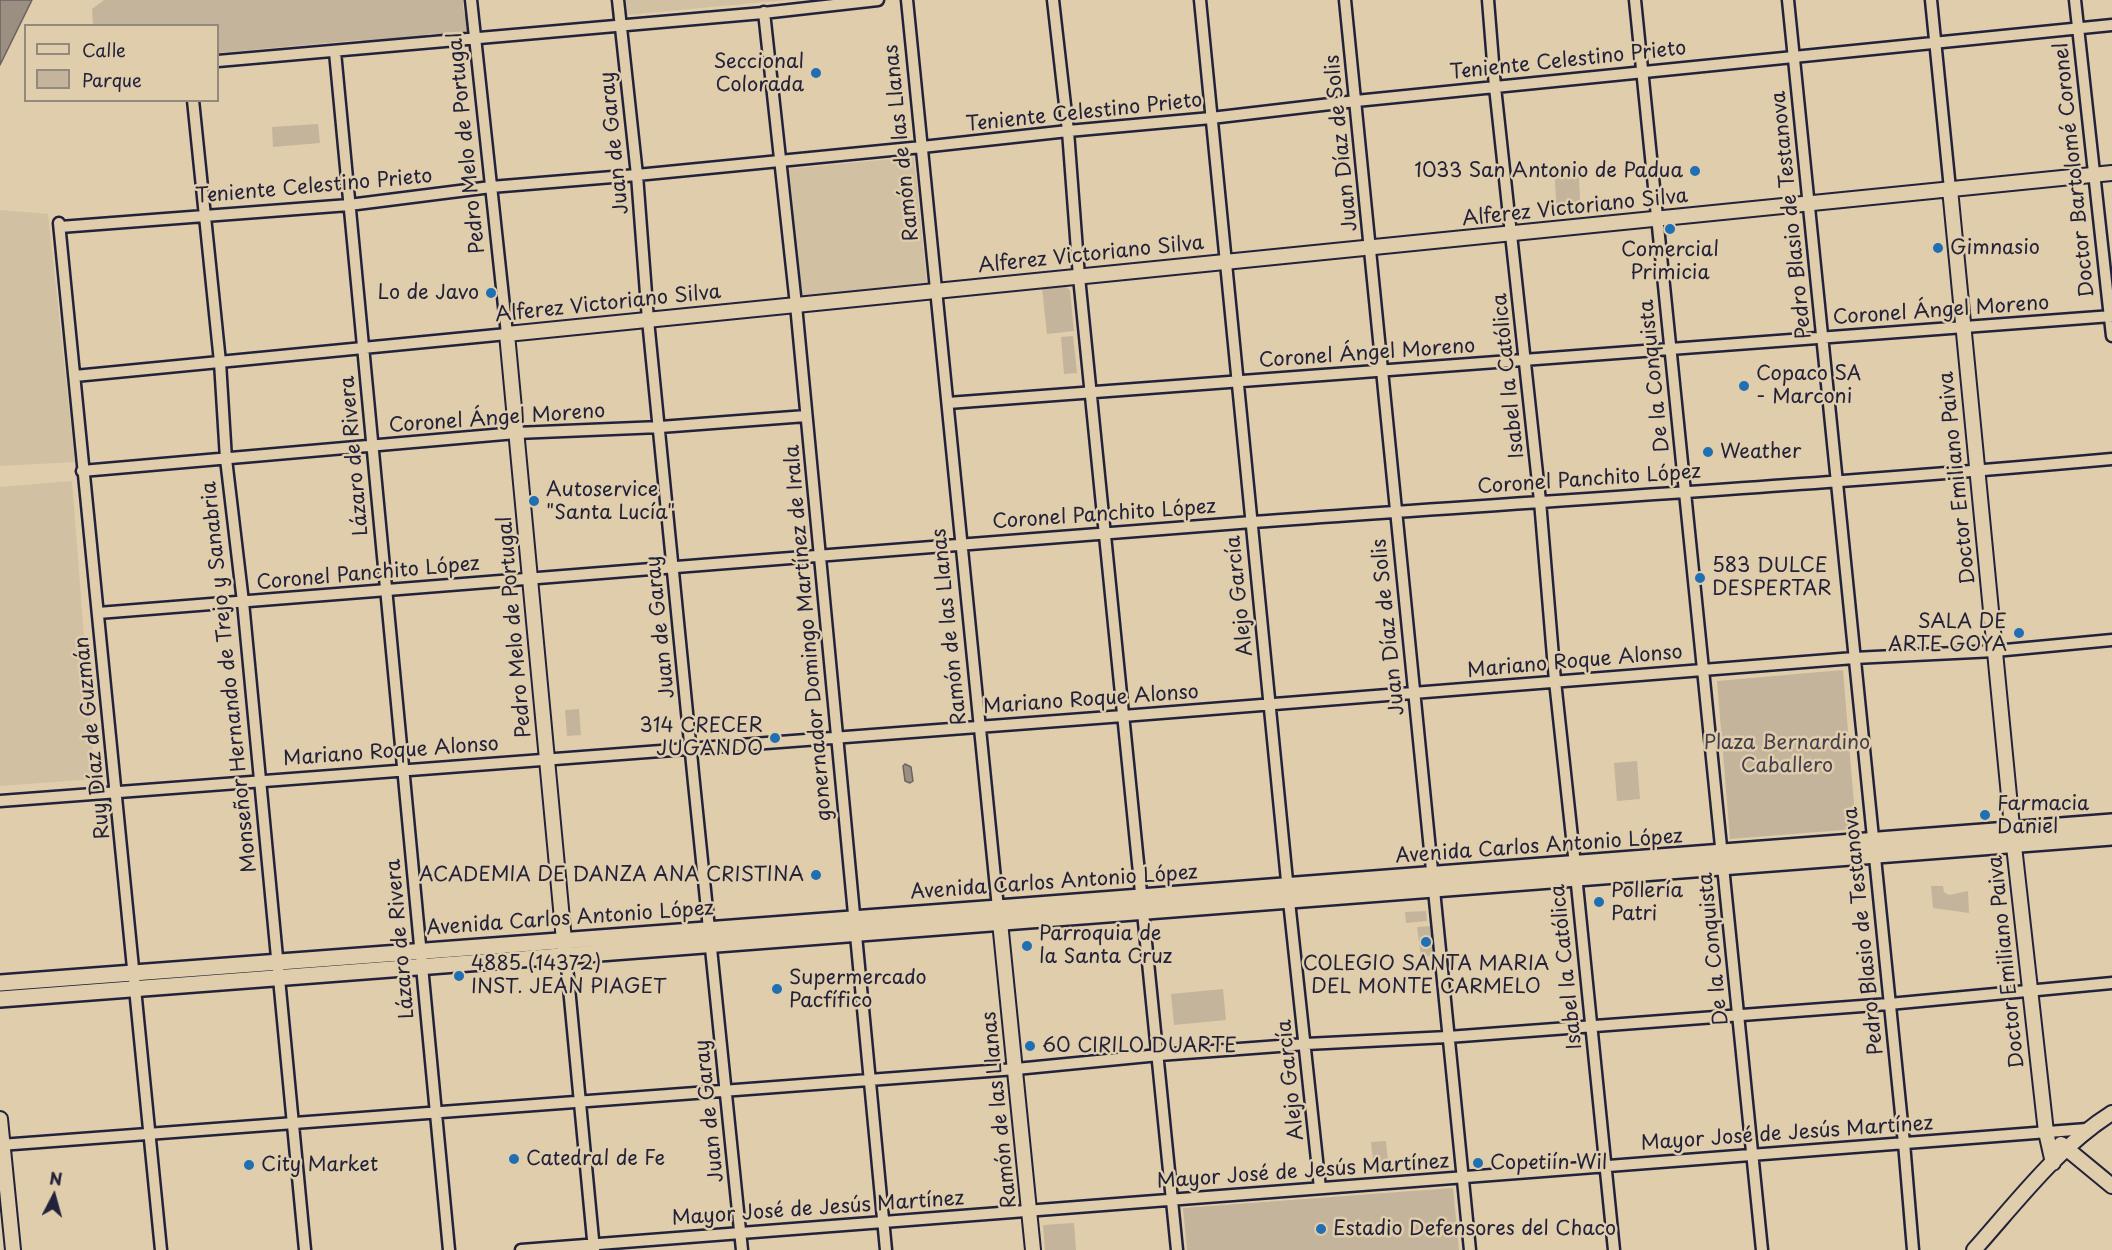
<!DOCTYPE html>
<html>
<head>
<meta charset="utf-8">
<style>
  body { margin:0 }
  #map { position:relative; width:2112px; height:1250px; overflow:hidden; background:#e0cdab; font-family:"Playpen Sans",sans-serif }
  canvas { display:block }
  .legend { position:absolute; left:24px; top:24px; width:195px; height:78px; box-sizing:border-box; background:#e0cdab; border:2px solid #94897e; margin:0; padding:8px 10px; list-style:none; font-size:18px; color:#22223b }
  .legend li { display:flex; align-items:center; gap:12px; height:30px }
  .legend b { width:30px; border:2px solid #94897e }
  .north { position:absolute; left:24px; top:1166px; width:60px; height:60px; -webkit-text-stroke:4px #e0cdab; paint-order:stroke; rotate:6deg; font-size:16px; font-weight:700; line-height:24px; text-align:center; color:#22223b }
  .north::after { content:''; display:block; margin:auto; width:21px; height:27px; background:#22223b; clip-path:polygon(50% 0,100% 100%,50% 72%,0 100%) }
</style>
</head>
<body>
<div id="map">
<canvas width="2112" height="1250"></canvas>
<ul class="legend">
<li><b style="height:8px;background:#e0cdab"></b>Calle</li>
<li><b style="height:16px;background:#c4b49b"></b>Parque</li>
</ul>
<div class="north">N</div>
</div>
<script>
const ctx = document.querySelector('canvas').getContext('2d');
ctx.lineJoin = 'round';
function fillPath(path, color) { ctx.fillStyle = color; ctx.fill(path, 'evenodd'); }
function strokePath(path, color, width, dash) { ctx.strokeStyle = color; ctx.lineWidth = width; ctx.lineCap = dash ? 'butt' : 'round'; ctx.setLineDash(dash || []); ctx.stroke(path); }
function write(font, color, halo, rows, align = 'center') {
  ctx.font = font + ' "Playpen Sans",sans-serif'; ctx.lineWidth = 5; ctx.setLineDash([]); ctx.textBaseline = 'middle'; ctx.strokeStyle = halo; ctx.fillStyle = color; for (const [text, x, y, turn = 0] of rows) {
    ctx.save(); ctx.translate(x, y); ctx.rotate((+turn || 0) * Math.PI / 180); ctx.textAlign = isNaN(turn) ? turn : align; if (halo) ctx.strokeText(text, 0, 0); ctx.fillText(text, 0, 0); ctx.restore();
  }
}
const built = new Path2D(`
  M 626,0 L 786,0 L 627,15 Z
  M 914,157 L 927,284 L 801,297 L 787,169 Z
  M 0,210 L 48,214 L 75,462 L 0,466 Z
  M 72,481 L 95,779 L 0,786 L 0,487 Z`);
const green = new Path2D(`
  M 104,0 L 463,0 C 463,9 463,16 471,21 L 471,35 C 455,36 443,33 428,34 L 428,39 L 364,46 L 361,40 L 218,53 L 218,26 L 93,25 L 92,9 Z
  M 318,124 L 320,143 L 273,147 L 272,127 Z
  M 1578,164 L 1581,214 L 1557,216 L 1554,166 Z
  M 1064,285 L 1070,290 L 1074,331 L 1047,334 L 1042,287 Z
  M 1073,336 L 1077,373 L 1064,374 L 1061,337 Z
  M 1843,670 L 1856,829 L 1730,839 L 1717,681 Z
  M 579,709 L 581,735 L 567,736 L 565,710 Z
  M 1637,761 L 1640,799 L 1617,801 L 1614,763 Z
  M 1931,886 L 1943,886 L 1944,892 L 1949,895 L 1968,891 L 1969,913 L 1933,908 Z
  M 1426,911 L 1427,921 L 1406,923 L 1405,912 Z
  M 1430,926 L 1434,955 L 1421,957 L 1417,927 Z
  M 1223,989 L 1226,1020 L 1174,1025 L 1171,994 Z
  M 1386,1141 L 1389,1171 L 1374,1172 L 1371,1142 Z
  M 1453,1188 L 1459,1250 L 1187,1250 L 1183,1208 Z
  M 1074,1223 L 1076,1250 L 1045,1250 L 1043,1225 Z`);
const water = new Path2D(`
  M 0,0 L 32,0 L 0,65 Z
  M 905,764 L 911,767 L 913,781 L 910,783 L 905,781 L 903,766 Z`);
const minor = new Path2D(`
  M 618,0 L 637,175 L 648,320 L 694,783 L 742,1250
  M 907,0 L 998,908
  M 1053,0 L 1068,131 L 1079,277 L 1177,1250
  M 1200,0 L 1289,901 L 1320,1188
  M 1345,0 L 1470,1250
  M 1488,0 L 1495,87 L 1540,501 L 1555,681 L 1575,865 L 1614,1250
  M 1635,0 L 1762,1250
  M 1788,0 L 1904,1143 L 1913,1250
  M 1931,0 L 1950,189
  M 2075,0 L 2112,336
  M 764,12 L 796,305 L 886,1250
  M 335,52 L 449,1250
  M 218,61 L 763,13 L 878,0
  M 193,100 L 220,362 L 226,459 L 243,602 L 305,1250
  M 59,223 L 161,1250
  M 60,227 L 349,205 L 491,187 L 637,175 L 922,147 L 1068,131 L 1211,118 L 1356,101 L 2112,25
  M 75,376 L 507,334 L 471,0
  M 948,403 L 2112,316
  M 82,471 L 516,433 L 660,427 L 806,416
  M 98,613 C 483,584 867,550 1252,522 C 1538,501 1826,485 2112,459
  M 0,801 L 1123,716 L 1854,658 L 1995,651 L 2112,640
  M 566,956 L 594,1250
  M 0,1145 L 1016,1069 L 1159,1055 L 1306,1044 L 1448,1037 L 1889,1004 L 2112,983
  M 521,1250 L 2087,1129`);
const tertiary = new Path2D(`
  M 1950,189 L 2013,837 L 2046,1132 L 2053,1163
  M 999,912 L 1033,1250
  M 565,951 L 507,334 C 1042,280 1577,226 2112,173
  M 0,1119 L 13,1250
  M 2061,1144 L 2112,1186
  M 1974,1250 C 2016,1203 2059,1146 2112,1113`);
const secondary = new Path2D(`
  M 0,983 L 998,908 L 2112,822
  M 0,999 L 2112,837`);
const markers = [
  [816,73,6,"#1f6fb2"],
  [1695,171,6,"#1f6fb2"],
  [1670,229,6,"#1f6fb2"],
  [1938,248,6,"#1f6fb2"],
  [491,293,6,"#1f6fb2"],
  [1744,386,6,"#1f6fb2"],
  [1708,452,6,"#1f6fb2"],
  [534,501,6,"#1f6fb2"],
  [1700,578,6,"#1f6fb2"],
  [2019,633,6,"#1f6fb2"],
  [775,738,6,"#1f6fb2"],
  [1985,815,6,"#1f6fb2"],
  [816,875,6,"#1f6fb2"],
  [1599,902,6,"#1f6fb2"],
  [1426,942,6,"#1f6fb2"],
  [1027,946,6,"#1f6fb2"],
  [459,976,6,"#1f6fb2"],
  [777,989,6,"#1f6fb2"],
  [1030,1046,6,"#1f6fb2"],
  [514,1159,6,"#1f6fb2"],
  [1478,1163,6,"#1f6fb2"],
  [249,1165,6,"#1f6fb2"],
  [1321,1229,6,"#1f6fb2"]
];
const streetNames = [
  ["Teniente Celestino Prieto",1568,61,-6],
  ["Teniente Celestino Prieto",1084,113,-6],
  ["Pedro Melo de Portugal",467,143,-96],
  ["Juan de Garay",615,143,-96],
  ["Ramón de las Llanas",902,143,-96],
  ["Juan Díaz de Solis",1342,143,-96],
  ["Doctor Bartolomé Coronel",2075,170,-96],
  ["Teniente Celestino Prieto",314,187,-5],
  ["Alferez Victoriano Silva",1575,208,-6],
  ["Pedro Blasio de Testanova",1792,215,-96],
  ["Alferez Victoriano Silva",1091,255,-6],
  ["Alferez Victoriano Silva",608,304,-6],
  ["Coronel Ángel Moreno",1941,311,-4],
  ["Coronel Ángel Moreno",1367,354,-4],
  ["Isabel la Católica",1509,376,-96],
  ["De la Conquista",1655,376,-96],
  ["Coronel Ángel Moreno",497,419,-4],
  ["Lázaro de Rivera",355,456,-95],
  ["Doctor Emiliano Paiva",1958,478,-96],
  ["Coronel Panchito López",1589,480,-4],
  ["Coronel Panchito López",1104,515,-4],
  ["Coronel Panchito López",368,574,-5],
  ["Alejo García",1240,596,-96],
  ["Pedro Melo de Portugal",515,627,-95],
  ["Juan de Garay",661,627,-96],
  ["Ramón de las Llanas",950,627,-96],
  ["Juan Díaz de Solis",1389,627,-96],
  ["gonernador Domingo Martínez de Irala",809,633,-95],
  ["Mariano Roque Alonso",1575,662,-5],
  ["Monseñor Hernando de Trejo y Sanabria",230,677,-96],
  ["Mariano Roque Alonso",1091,700,-4],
  ["Ruy Díaz de Guzmán",93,738,-96],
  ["Mariano Roque Alonso",391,752,-4],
  ["Avenida Carlos Antonio López",1539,847,-4],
  ["Avenida Carlos Antonio López",1054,883,-4],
  ["Avenida Carlos Antonio López",570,919,-4],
  ["Pedro Blasio de Testanova",1864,931,-96],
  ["Lázaro de Rivera",401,939,-95],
  ["De la Conquista",1714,949,-96],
  ["Doctor Emiliano Paiva",2007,962,-96],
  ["Isabel la Católica",1567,967,-96],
  ["Alejo García",1291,1080,-96],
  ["Ramón de las Llanas",1000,1110,-96],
  ["Juan de Garay",710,1111,-96],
  ["Mayor José de Jesús Martínez",1787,1134,-4],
  ["Mayor José de Jesús Martínez",1303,1172,-4],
  ["Mayor José de Jesús Martínez",818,1209,-4]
];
const poiNames = [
  ["Seccional",804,62,"right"],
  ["Colorada",804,85,"right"],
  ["1033 San Antonio de Padua",1683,171,"right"],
  ["Gimnasio",1950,248],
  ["Comercial",1670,250,"center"],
  ["Primicia",1670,273,"center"],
  ["Lo de Javo",479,293,"right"],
  ["Copaco SA",1756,374],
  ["- Marconi",1756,397],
  ["Weather",1720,452],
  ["Autoservice",546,490],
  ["\"Santa Lucía\"",546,513],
  ["583 DULCE",1712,566],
  ["DESPERTAR",1712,589],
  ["SALA DE",2007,622,"right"],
  ["ARTE GOYA",2007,645,"right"],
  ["314 CRECER",763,726,"right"],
  ["JUGANDO",763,749,"right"],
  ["Farmacia",1997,804],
  ["Daniel",1997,827],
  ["ACADEMIA DE DANZA ANA CRISTINA",804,875,"right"],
  ["Pollería",1611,891],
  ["Patri",1611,914],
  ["Parroquia de",1039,934],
  ["la Santa Cruz",1039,957],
  ["4885 (14372)",471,964],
  ["INST. JEAN PIAGET",471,987],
  ["COLEGIO SANTA MARIA",1426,964,"center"],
  ["DEL MONTE CARMELO",1426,987,"center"],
  ["Supermercado",789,978],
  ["Pacfífico",789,1001],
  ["60 CIRILO DUARTE",1042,1046],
  ["Catedral de Fe",526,1159],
  ["Copetiín Wil",1490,1163],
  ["City Market",261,1165],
  ["Estadio Defensores del Chaco",1333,1229]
];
const parkNames = [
  ["Plaza Bernardino",1787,743],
  ["Caballero",1787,766]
];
fillPath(built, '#d1c0a2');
fillPath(green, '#c4b49b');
fillPath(water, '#9a8f81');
strokePath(water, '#6a6365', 1.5);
strokePath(minor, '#22223b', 15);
strokePath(tertiary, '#22223b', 18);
strokePath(secondary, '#22223b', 20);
strokePath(minor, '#e0cdab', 10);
strokePath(tertiary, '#e0cdab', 14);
strokePath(secondary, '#e0cdab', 15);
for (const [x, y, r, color] of markers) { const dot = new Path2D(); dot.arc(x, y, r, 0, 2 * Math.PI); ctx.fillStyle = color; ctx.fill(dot); strokePath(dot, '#e0cdab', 2); }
write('20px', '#22223b', '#e0cdab', streetNames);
write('20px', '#22223b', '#e0cdab', poiNames, 'left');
write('20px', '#423f4e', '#e0cdab', parkNames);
</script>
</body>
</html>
